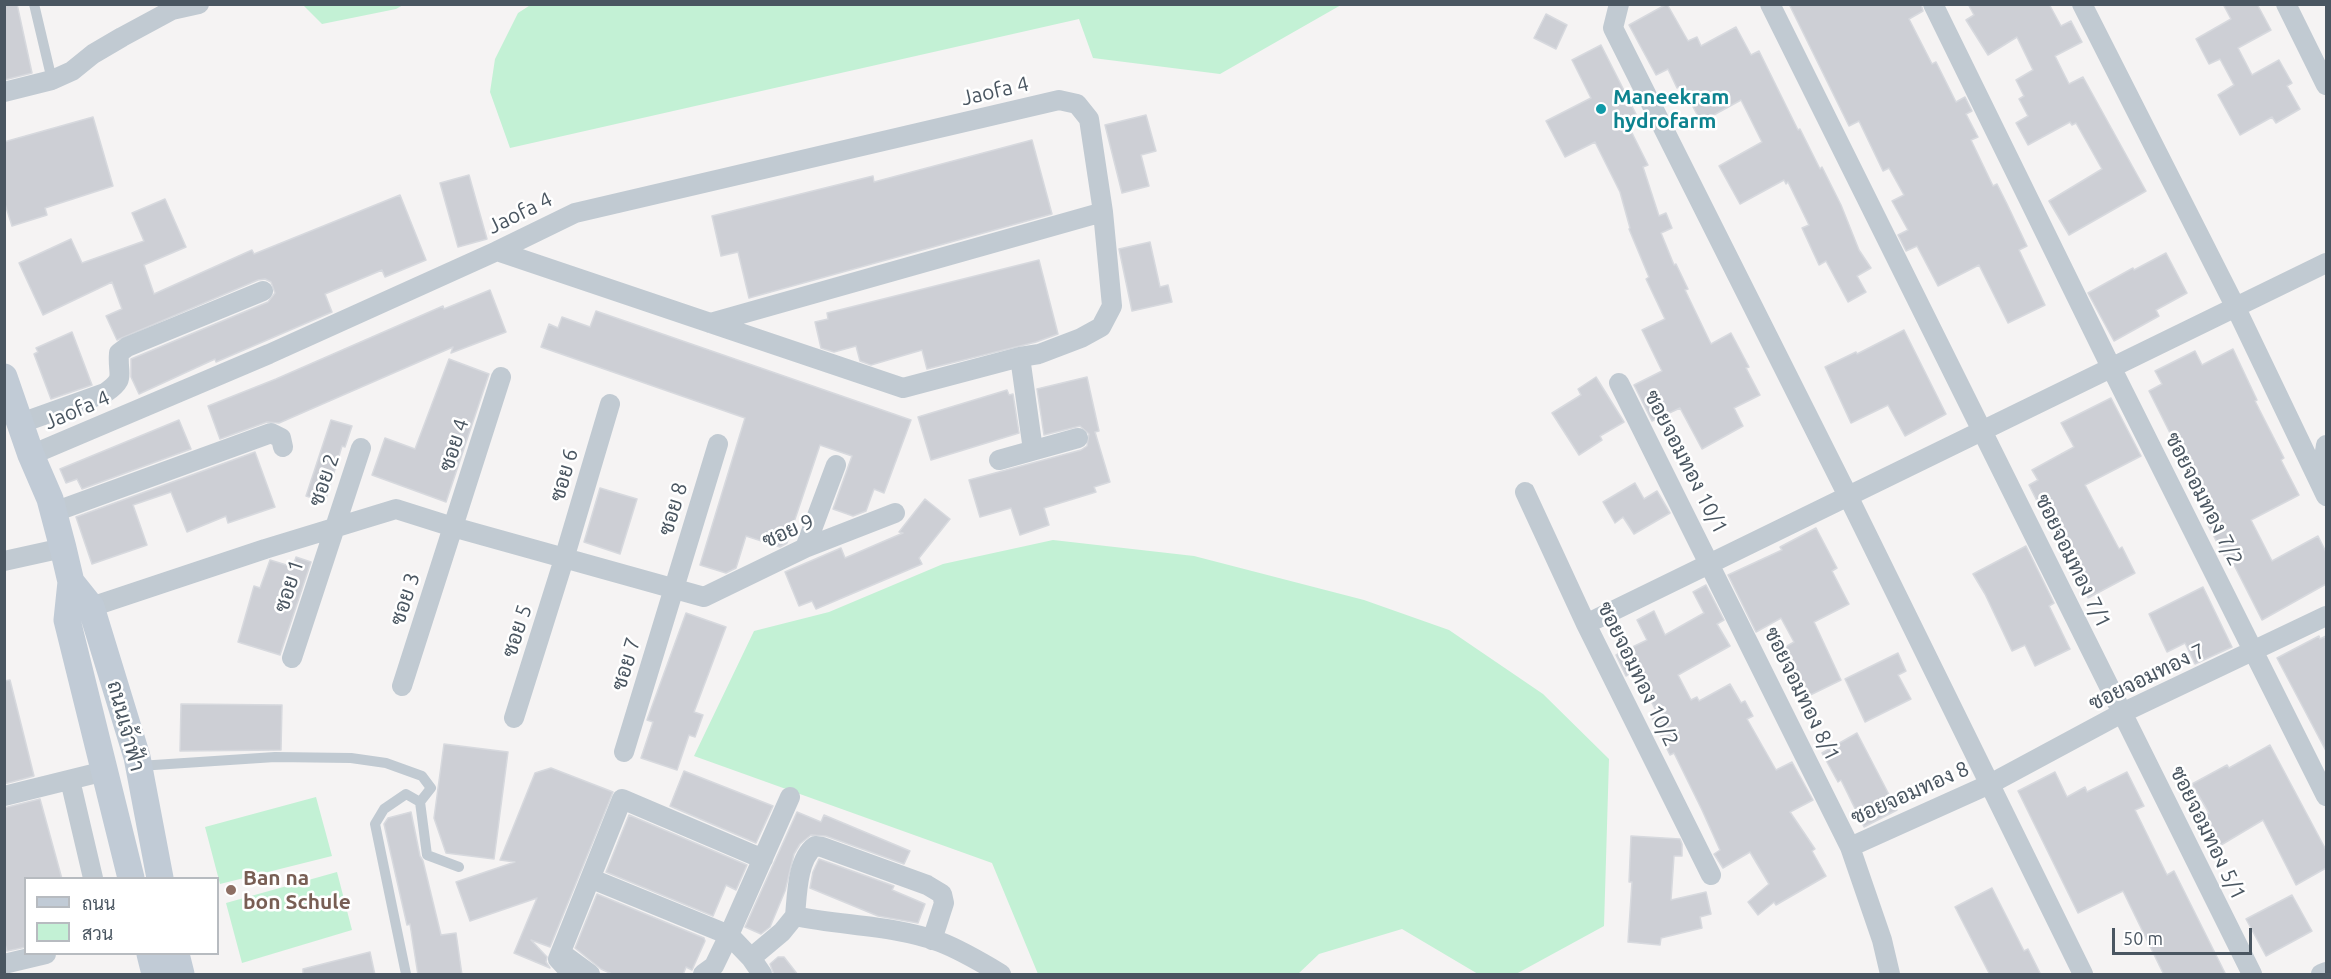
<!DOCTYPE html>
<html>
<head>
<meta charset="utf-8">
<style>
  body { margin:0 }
  #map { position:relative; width:2331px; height:979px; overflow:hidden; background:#f5f3f3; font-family:Ubuntu,Sarabun,sans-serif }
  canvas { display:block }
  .frame { position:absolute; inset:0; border:6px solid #4a5661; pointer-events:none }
  .legend { position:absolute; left:24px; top:877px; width:195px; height:78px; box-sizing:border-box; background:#fff; border:2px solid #b7bbc0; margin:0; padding:8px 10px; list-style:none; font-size:18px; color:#4a5661 }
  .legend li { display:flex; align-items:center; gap:12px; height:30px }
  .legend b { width:30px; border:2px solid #b7bbc0 }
  .scale { position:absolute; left:2112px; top:928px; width:140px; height:27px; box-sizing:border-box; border:3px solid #4a5661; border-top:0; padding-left:8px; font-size:18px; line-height:21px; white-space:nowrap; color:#4a5661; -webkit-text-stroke:4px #fff; paint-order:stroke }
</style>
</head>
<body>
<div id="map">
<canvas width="2331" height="979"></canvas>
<div class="frame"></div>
<ul class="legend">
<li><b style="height:8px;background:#c1cbd6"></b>ถนน</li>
<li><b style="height:16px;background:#c3f1d5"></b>สวน</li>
</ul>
<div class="scale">50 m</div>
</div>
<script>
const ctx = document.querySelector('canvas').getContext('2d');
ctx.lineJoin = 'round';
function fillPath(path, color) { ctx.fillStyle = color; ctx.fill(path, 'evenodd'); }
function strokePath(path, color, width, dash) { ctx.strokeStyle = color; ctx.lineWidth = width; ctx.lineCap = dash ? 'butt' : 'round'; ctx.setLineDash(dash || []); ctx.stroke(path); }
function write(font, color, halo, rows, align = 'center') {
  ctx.font = font + ' Ubuntu,Sarabun,sans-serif'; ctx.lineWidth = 5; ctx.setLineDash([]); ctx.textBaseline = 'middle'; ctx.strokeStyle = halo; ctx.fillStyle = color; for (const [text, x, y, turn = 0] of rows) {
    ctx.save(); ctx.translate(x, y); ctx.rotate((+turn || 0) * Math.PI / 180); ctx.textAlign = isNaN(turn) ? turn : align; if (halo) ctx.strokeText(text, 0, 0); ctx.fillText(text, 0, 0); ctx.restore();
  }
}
const green = new Path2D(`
  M 532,4 L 1341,4 L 1341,5 L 1220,74 L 1093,58 L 1079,19 L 510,148 L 490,92 L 495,59 L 518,13 Z
  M 303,5 L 403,5 L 396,9 L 322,24 Z
  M 1053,540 L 1194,556 L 1364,600 L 1449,630 L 1543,694 L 1609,759 L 1604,926 L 1516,974 L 1478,974 L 1402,929 L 1319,954 L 1298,974 L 1038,974 L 992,863 L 694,756 L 754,631 L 829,612 L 943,564 Z
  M 316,797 L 332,856 L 220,884 L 205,827 Z
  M 337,872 L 352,930 L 242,963 L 226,903 Z`);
const building = new Path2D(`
  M 4,4 L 17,4 L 32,73 L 4,80 Z
  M 1667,4 L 1688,41 L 1697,37 L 1701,46 L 1736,27 L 1751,55 L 1759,51 L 1798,130 L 1800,129 L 1820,169 L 1822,167 L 1841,205 L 1859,250 L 1871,268 L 1857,276 L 1866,292 L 1848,302 L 1826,261 L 1819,265 L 1802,228 L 1809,225 L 1788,182 L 1786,184 L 1784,180 L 1740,204 L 1719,166 L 1762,142 L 1741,100 L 1701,122 L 1682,86 L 1677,88 L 1668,69 L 1656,75 L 1629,25 Z
  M 1789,4 L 1921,4 L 1923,11 L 1909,19 L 1932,64 L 1936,62 L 1956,102 L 1965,97 L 1972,111 L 1966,114 L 1978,137 L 1971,140 L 1993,186 L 1997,184 L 2007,204 L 2027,246 L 2019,250 L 2045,305 L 2008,323 L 1979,265 L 1938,286 L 1917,246 L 1906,251 L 1898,235 L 1908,230 L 1892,201 L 1904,195 L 1889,168 L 1883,171 L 1859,121 L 1849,126 Z
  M 1968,4 L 2049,4 L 2061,26 L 2071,21 L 2082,42 L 2055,56 L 2069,84 L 2083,77 L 2146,191 L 2069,235 L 2049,201 L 2102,169 L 2076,123 L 2072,125 L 2070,122 L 2028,145 L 2016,123 L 2028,116 L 2019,99 L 2024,96 L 2016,80 L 2033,70 L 2017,37 L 1988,55 L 1966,20 L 1974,15 Z
  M 2223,4 L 2257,4 L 2271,30 L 2238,48 L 2252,75 L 2279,60 L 2292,83 L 2287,86 L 2300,109 L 2276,123 L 2272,117 L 2240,135 L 2218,95 L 2234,85 L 2220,59 L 2209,64 L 2196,39 L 2231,19 Z
  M 1546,14 L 1567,25 L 1556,49 L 1534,38 Z
  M 1601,45 L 1639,120 L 1628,125 L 1648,165 L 1643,167 L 1659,216 L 1666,213 L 1672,228 L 1661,233 L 1674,265 L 1676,264 L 1688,289 L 1685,290 L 1711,344 L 1731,333 L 1749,367 L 1746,368 L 1760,395 L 1734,408 L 1743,426 L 1702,449 L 1680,408 L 1652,421 L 1634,385 L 1662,371 L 1642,330 L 1665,319 L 1646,279 L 1649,277 L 1629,229 L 1630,228 L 1620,192 L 1595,142 L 1565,157 L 1546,121 L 1591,98 L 1572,60 Z
  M 1146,115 L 1156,151 L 1141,155 L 1149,186 L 1122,193 L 1105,125 Z
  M 93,117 L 113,186 L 45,208 L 47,215 L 12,226 L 4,201 L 4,142 Z
  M 1032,140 L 1052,214 L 749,298 L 738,252 L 721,256 L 712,216 L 873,176 L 874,182 Z
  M 469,175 L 487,239 L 458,247 L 440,183 Z
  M 400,195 L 426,260 L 385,277 L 382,270 L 325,294 L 332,312 L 216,362 L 215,359 L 139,394 L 131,377 L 131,359 L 268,302 L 275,293 L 271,282 L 265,279 L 258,280 L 117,340 L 106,316 L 122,309 L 112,282 L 43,315 L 19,263 L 71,239 L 82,263 L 144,241 L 132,213 L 165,199 L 186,247 L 144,265 L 154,294 L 252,250 L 254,254 Z
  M 1150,242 L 1160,287 L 1168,285 L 1172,302 L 1132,311 L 1119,249 Z
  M 2166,253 L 2187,293 L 2156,310 L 2159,316 L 2114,341 L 2088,293 L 2133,268 L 2134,270 Z
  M 1039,260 L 1058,334 L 1036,342 L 927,369 L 922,350 L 871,365 L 860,361 L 856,346 L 834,352 L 821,348 L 815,322 L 828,319 L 827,313 Z
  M 490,290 L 506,332 L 451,353 L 453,347 L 279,423 L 267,422 L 220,439 L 208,406 L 276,379 L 443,306 L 444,309 Z
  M 596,311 L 911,420 L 884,493 L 874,489 L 866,511 L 853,516 L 833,509 L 852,456 L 820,445 L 787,543 L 780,547 L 746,536 L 736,568 L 726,573 L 700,565 L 745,418 L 541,347 L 549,324 L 558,328 L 562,317 L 590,327 Z
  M 1904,330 L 1946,414 L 1905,436 L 1888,405 L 1851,423 L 1825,367 L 1856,352 L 1857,354 Z
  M 72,332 L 92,385 L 51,399 L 34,354 L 38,352 L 36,348 Z
  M 2233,349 L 2257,400 L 2255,401 L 2284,458 L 2281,460 L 2299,495 L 2251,520 L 2272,561 L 2318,536 L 2326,552 L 2326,584 L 2262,620 L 2232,561 L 2228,563 L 2203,516 L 2205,515 L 2186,477 L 2188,475 L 2175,450 L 2178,449 L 2149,391 L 2162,384 L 2155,371 L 2195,351 L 2202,365 Z
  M 449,359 L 489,374 L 446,502 L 372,475 L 385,438 L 415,449 Z
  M 1087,377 L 1099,431 L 1095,432 L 1110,482 L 1094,487 L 1096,492 L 1044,508 L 1049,525 L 1020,535 L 1011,508 L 980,517 L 969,480 L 1081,450 L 1087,446 L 1089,434 L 1080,426 L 1044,435 L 1037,389 Z
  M 1596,377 L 1624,422 L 1600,436 L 1602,440 L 1579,455 L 1552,413 L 1581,395 L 1578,389 Z
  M 1007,390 L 1009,395 L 1013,394 L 1019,433 L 931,460 L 918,417 Z
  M 2111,398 L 2141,456 L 2085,485 L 2119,549 L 2122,547 L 2135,573 L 2088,598 L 2074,572 L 2077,571 L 2058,535 L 2061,534 L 2045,502 L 2039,505 L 2029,485 L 2038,480 L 2032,470 L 2074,447 L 2061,423 Z
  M 179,420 L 191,449 L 82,489 L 77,479 L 66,483 L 60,469 Z
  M 331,420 L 352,426 L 345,447 L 342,446 L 325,502 L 306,496 Z
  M 255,452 L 275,507 L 228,523 L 226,516 L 187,532 L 171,492 L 133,505 L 147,545 L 92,564 L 76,517 Z
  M 1635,483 L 1644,499 L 1657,491 L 1670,513 L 1634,534 L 1623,517 L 1615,523 L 1603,502 Z
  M 600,488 L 637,499 L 620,554 L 584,542 Z
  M 925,499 L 950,519 L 919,558 L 922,564 L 816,609 L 812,601 L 799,606 L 785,572 L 841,548 L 845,558 L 903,533 L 899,532 Z
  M 1816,528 L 1837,568 L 1832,571 L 1849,604 L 1814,622 L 1841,680 L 1800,700 L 1777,652 L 1794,642 L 1781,618 L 1756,632 L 1728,575 L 1782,550 L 1780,547 Z
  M 2026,546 L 2054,603 L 2049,606 L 2070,649 L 2035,666 L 2025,645 L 2012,651 L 1985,594 L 1973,574 Z
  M 296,557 L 311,562 L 280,655 L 238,642 L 254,586 L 260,588 L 270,560 L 293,567 Z
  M 1706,585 L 1724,620 L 1717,624 L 1730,646 L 1678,675 L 1691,700 L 1697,697 L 1699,701 L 1730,684 L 1741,703 L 1745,701 L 1753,716 L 1747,719 L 1776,770 L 1792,762 L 1813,800 L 1790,812 L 1815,849 L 1812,851 L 1826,876 L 1776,905 L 1774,902 L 1758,915 L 1748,902 L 1769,884 L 1750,852 L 1723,868 L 1714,854 L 1720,850 L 1702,810 L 1674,753 L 1670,755 L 1652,718 L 1658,715 L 1636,671 L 1626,676 L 1616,655 L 1647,640 L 1637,620 L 1654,611 L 1665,635 L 1704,613 L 1693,592 Z
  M 2203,587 L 2232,647 L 2195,664 L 2185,643 L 2167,652 L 2149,614 Z
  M 686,613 L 726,627 L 694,712 L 703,715 L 695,737 L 689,735 L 677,770 L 641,758 L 653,722 L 647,720 Z
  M 2319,636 L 2320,639 L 2326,636 L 2326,751 L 2277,658 Z
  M 1898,653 L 1906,671 L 1898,675 L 1911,699 L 1865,722 L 1845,679 Z
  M 10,680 L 34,776 L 4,784 L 4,681 Z
  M 181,704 L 282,705 L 281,750 L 180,751 Z
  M 1857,733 L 1897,810 L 1864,827 L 1841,780 L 1838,782 L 1822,753 Z
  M 444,744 L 508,752 L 494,859 L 446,853 L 434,818 Z
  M 2270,745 L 2326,850 L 2326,868 L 2296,885 L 2263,820 L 2216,848 L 2199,819 L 2209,813 L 2192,784 L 2227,765 L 2229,768 Z
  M 551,768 L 613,792 L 550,947 L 531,940 L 547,957 L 546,962 L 550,968 L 514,953 L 537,898 L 470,921 L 456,882 L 515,862 L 500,860 L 535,773 Z
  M 684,771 L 773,806 L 756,843 L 670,806 Z
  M 2055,772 L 2067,797 L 2085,787 L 2087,792 L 2127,772 L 2144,806 L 2135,810 L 2167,875 L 2174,871 L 2226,975 L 2164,975 L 2123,891 L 2078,913 L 2018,791 Z
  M 40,799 L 62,879 L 26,879 L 26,947 L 7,951 L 4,941 L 4,808 Z
  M 411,812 L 420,856 L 423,861 L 441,935 L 456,933 L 462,975 L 418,975 L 410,924 L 407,925 L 384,824 L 388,818 Z
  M 797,812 L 821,822 L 824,815 L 910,851 L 904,864 L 826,836 L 811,835 L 800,844 L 794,854 L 785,891 L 770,927 L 761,934 L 745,927 Z
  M 629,815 L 747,865 L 736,890 L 726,885 L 713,916 L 606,872 Z
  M 1631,836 L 1680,839 L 1682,844 L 1682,856 L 1674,856 L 1671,900 L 1706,892 L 1711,914 L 1700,917 L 1702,928 L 1661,938 L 1660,945 L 1628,942 L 1632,882 L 1629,882 Z
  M 819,859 L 894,886 L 892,890 L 925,904 L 918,923 L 878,916 L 810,888 L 813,872 Z
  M 1992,888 L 2024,951 L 2028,949 L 2041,975 L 1990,975 L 1955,907 Z
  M 597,894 L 704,938 L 705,941 L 692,970 L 686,967 L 683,975 L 614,975 L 601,969 L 575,948 Z
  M 2292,895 L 2312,931 L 2266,956 L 2246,919 Z
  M 370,952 L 375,975 L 303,975 L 303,969 Z
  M 778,957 L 784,957 L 798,975 L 774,975 L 770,964 Z`);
const lane = new Path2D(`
  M 34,4 L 52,80
  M 139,766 L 275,757 L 351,758 L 386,763 L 422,776 L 431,788 L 420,802 L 427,855 L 459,867
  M 406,974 L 375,824 L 384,809 L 406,794 L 420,802`);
const street = new Path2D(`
  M 1619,4 L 1613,28 L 1848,496 L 2083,974
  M 1770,4 L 2252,974
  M 1933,4 L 2111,367 L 2326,796
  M 2082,4 L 2235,306 L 2326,496
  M 2286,4 L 2326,85
  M 4,92 L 52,80 L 72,71 L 93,54 L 122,37 L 172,10 L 199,4
  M 710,323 L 1103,212
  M 1020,357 L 1033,450
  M 1619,383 L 1850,847 L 1882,940 L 1890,974
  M 21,423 L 105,393 C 127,378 117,376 119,353 L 127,347 L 263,291
  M 31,455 L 269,354 L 497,251 L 575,213 L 1059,100 L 1077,104 L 1089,119 L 1103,212 L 1112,306 L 1101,327 L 1081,338 L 1039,354 L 1020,357 L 903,388 L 497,251
  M 999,460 L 1078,438
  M 2320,483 L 2326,445
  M 1525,492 L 1586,624 L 1711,875
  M 54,512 L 271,433 L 281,438 L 283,447
  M 805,548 L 836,465
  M 4,561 L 63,548
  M 91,607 L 265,549 L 396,509 L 453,527 L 704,597 L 805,548 L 895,513
  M 1586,624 L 2326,263
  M 292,658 L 361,448
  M 402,686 L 501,377
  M 514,718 L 564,559 L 610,404
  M 624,752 L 718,444
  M 70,780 L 93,878
  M 4,796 L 105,771
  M 1850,847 L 1990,784 L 2122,713 L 2326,616
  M 592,879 L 729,935 L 751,958 L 762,974
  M 795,916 C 797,896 797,859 815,846 L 822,847 L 927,885 L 942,894 L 944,903 L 932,940
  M 564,955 L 590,974
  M 751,958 L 782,932 L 795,916 C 842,926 894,925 940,942 C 961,950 981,962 1001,974
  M 4,964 L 46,954
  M 572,974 L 558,959 L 622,799 L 763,859
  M 703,974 L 714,966 L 729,935 L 790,797
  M 2321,974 L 2326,972`);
const secondary = new Path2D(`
  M 4,377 L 31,455 L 50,499 L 63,548 L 71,582 L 67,620 L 131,878
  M 71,582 L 91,607 L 137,757 L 160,878
  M 150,954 L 155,974
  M 176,954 L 181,974`);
const markers = [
  [1601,109,6,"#0f9aa8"],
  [231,890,6,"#8d6e63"]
];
const streetNames = [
  ["Jaofa 4",995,91,-13],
  ["Jaofa 4",520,213,-26],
  ["Jaofa 4",77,410,-23],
  ["ซอย 4",454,445,-72],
  ["ซอยจอมทอง 10/1",1686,462,63],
  ["ซอย 6",564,475,-74],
  ["ซอย 2",324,480,-71],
  ["ซอยจอมทอง 7/2",2204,499,63],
  ["ซอย 8",673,509,-73],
  ["ซอย 9",788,531,-24],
  ["ซอยจอมทอง 7/1",2073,561,64],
  ["ซอย 1",289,586,-72],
  ["ซอย 3",405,599,-72],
  ["ซอย 5",517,631,-72],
  ["ซอย 7",626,664,-73],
  ["ซอยจอมทอง 10/2",1638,674,64],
  ["ซอยจอมทอง 7",2147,677,-26],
  ["ซอยจอมทอง 8/1",1802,694,64],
  ["ถนนเจ้าฟ้า",126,726,75],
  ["ซอยจอมทอง 8",1910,793,-24],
  ["ซอยจอมทอง 5/1",2208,833,64]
];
const cultureNames = [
  ["Maneekram",1613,97],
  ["hydrofarm",1613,121]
];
const educationNames = [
  ["Ban na",243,878],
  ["bon Schule",243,902]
];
fillPath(green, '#c3f1d5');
fillPath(building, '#cdcfd5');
strokePath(building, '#d7d9de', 1.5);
strokePath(lane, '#c1cad2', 10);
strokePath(street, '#c1cad2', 20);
strokePath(secondary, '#c1cbd6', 27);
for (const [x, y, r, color] of markers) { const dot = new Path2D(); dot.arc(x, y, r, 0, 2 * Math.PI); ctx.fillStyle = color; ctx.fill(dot); strokePath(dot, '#fff', 2); }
write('21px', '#4a5661', '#fff', streetNames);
write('bold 21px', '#0d838f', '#fff', cultureNames, 'left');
write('bold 21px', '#785e54', '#fff', educationNames, 'left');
</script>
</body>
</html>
